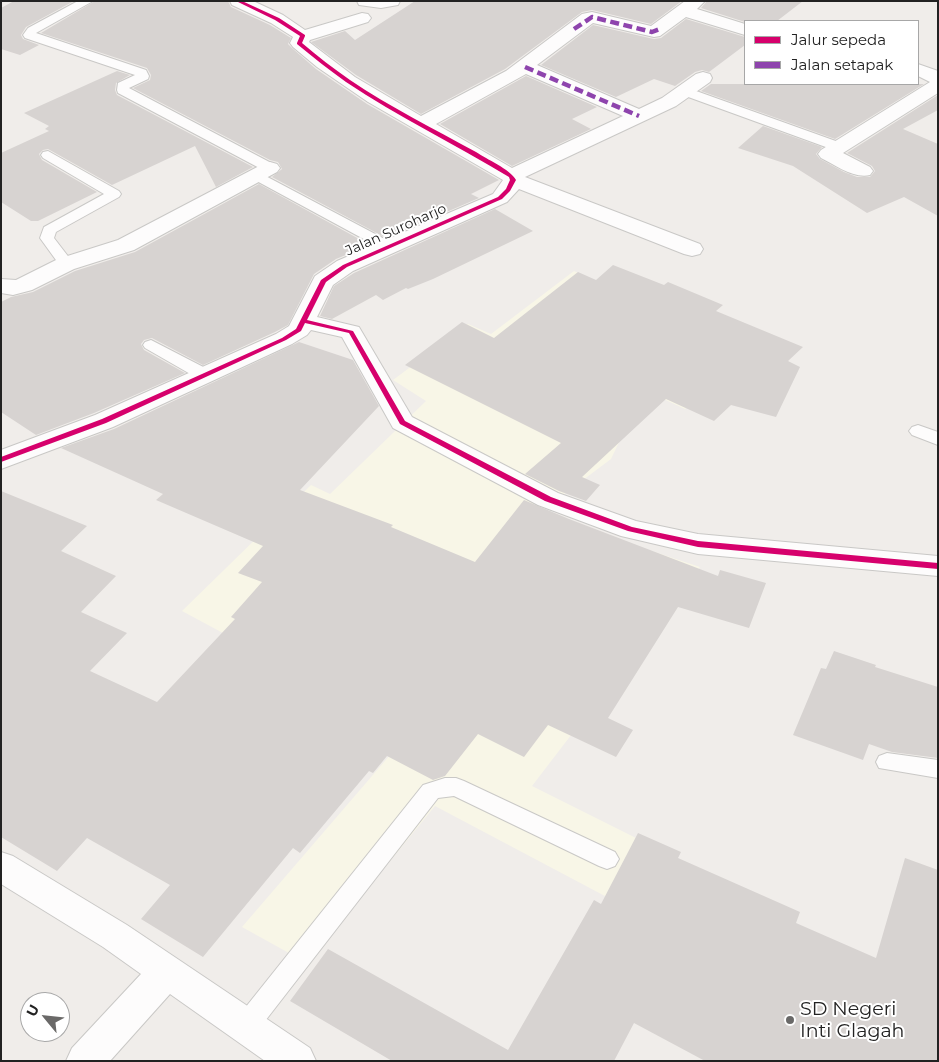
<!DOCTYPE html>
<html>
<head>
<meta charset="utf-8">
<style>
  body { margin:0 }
  #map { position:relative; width:939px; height:1062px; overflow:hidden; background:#f0edea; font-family:Montserrat,sans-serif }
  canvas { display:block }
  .frame { position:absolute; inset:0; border:2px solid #222; pointer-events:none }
  .legend { position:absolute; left:744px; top:20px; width:175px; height:65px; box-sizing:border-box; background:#fff; border:1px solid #a7a7a7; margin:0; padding:6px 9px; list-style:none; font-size:15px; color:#222 }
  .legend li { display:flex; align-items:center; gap:10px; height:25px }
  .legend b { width:25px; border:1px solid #a7a7a7 }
  .north { position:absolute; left:20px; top:992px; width:50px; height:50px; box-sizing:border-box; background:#fff; border:1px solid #a7a7a7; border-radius:50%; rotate:298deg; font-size:14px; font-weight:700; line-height:20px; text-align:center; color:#222 }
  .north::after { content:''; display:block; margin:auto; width:18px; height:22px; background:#6a6968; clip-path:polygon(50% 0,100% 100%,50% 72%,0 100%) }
</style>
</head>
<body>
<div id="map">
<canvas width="939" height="1062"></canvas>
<div class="frame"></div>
<ul class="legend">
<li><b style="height:6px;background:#d6006c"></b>Jalur sepeda</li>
<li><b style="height:6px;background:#8e44ad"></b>Jalan setapak</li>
</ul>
<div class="north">U</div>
</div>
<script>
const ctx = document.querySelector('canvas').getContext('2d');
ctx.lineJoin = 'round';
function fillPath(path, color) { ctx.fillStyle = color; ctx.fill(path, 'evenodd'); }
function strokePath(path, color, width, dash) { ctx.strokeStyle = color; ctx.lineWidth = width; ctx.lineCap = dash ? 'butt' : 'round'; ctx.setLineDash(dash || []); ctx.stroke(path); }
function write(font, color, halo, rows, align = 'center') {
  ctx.font = font + ' Montserrat,sans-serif'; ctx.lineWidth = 4; ctx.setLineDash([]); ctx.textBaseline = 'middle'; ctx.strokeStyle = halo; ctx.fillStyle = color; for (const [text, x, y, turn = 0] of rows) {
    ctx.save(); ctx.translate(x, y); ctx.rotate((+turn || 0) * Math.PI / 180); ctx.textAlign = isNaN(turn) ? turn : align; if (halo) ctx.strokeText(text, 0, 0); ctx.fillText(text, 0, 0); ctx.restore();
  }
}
const education = new Path2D(`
  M 574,271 L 638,303 L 761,330 L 685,409 L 644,390 L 611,459 L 543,510 L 570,524 L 700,567 L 532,786 L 654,847 L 620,904 L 435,806 L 307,963 L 242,927 L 409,733 L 182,611 L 311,485 L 330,494 L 426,401 L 393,380 L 468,324 L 491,334 Z`);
const building = new Path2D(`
  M 14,1 L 74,1 L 26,27 L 21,35 L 23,39 L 39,45 L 20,55 L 1,49 L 1,8 Z
  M 95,1 L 228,1 L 231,7 L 270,25 L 291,38 L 288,44 L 292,48 L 316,69 L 367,104 L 499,180 L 471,194 L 479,198 L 386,238 L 272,177 L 282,169 L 278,162 L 270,160 L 133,88 L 150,80 L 151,75 L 147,68 L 41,33 Z
  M 415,1 L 682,1 L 651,24 L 592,10 L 582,12 L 505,69 L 421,114 L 356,75 L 311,42 L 345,31 L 355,40 Z
  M 707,1 L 803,1 L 777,21 L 745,22 L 701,8 Z
  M 686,19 L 745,37 L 745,45 L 709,72 L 702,70 L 695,72 L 675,86 L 654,79 L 616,97 L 541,65 L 593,25 L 654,39 L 661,38 Z
  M 117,71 L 130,75 L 116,83 L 115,90 L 117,95 L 253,167 L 216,187 L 195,146 L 112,185 L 48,149 L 43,150 L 39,154 L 42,160 L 97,192 L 38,221 L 31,221 L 1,202 L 1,153 L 49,131 L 45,129 L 49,126 L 24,113 Z
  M 526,76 L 597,107 L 572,119 L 591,129 L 512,166 L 440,124 Z
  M 711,84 L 924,84 L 835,139 L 701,91 Z
  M 938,95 L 938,110 L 903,129 L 938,144 L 938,216 L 904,197 L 867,213 L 793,166 L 738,148 L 763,126 L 822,147 L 816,154 L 820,159 L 844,172 L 857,177 L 870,177 L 875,171 L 872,166 L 847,153 Z
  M 259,184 L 370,245 L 336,259 L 314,274 L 288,325 L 275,332 L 203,365 L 152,338 L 144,340 L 141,344 L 144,350 L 185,373 L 94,413 L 36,435 L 1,412 L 1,302 L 11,297 L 33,292 L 75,271 L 135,252 Z
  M 495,209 L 533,231 L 433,279 L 408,289 L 406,288 L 383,300 L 376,295 L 332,319 L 320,316 L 334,286 L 354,273 Z
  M 613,265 L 664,285 L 668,282 L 723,305 L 716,311 L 803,347 L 788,361 L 800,367 L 776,417 L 731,405 L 714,421 L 666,399 L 582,477 L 600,485 L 586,501 L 559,491 L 525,474 L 561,443 L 405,365 L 462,322 L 494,338 L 578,272 L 596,280 Z
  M 299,342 L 353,360 L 379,406 L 300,490 L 393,525 L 391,527 L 475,562 L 524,500 L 569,519 L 718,576 L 720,570 L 766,583 L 749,628 L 678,607 L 608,718 L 633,730 L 616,757 L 548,725 L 524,757 L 478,734 L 445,776 L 433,780 L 387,756 L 373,773 L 369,771 L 300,853 L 293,848 L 203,957 L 141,919 L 170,885 L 87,838 L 57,871 L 1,837 L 1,491 L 87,526 L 61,551 L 116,576 L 81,612 L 127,633 L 90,671 L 157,702 L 235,619 L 231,617 L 262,582 L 238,573 L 263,546 L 156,500 L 163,494 L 61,448 L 114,429 Z
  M 834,651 L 876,665 L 875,667 L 938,687 L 938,758 L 892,752 L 869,744 L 863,760 L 793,735 L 821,668 L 826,669 Z
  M 638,833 L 681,852 L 678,858 L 800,912 L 796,923 L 876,958 L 905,858 L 938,870 L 938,1061 L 705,1061 L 634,1023 L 614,1061 L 392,1061 L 290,1001 L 328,949 L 508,1050 L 594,900 L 601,904 Z`);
const lane = new Path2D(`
  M 78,1 L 93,1 L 36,33 L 146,70 L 149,76 L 148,79 L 129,88 L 275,165 L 277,168 L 275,171 L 265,171 L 118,93 L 117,90 L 118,83 L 135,75 L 25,38 L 23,35 L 28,28 Z
  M 685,87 L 844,144 L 846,147 L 839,151 L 834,150 L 680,94 L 679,91 Z
  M 48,151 L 119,191 L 121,194 L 119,197 L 56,232 L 54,238 L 74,264 L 71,267 L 61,267 L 40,238 L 44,227 L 104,194 L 43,158 L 41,155 L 43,152 Z
  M 258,172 L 394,244 L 397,247 L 394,250 L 384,250 L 253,179 L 251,176 Z
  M 151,340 L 211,371 L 213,375 L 211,379 L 205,380 L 199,379 L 145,348 L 143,345 L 145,342 Z
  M 918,425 L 938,432 L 938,445 L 912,435 L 909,431 L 912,427 Z
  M 887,753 L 938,760 L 938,778 L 879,768 L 876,762 L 879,756 Z
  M 445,778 L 456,778 L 464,781 L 615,852 L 619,859 L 615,866 L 607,869 L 599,866 L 454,796 L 438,798 L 255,1034 L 246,1038 L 237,1034 L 233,1026 L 237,1018 L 423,785 Z`);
const street = new Path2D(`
  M 230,1 L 253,1 L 283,15 L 305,30 L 362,13 L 368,14 L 371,18 L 368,22 L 310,40 L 309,42 L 355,77 L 421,116 L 506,71 L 582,14 L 592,12 L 651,26 L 685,1 L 705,1 L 697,9 L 745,24 L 745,35 L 686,17 L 660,36 L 654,37 L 593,23 L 537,65 L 639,109 L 662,98 L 696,74 L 703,72 L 710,74 L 712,78 L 710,82 L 676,106 L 525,177 L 700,244 L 703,249 L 700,254 L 692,256 L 684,254 L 519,189 L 507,202 L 353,271 L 333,285 L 317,317 L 359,327 L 412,417 L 558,493 L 636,521 L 698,534 L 938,556 L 938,576 L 698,554 L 621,536 L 538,505 L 393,428 L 342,337 L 311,330 L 307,335 L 292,344 L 113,427 L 1,469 L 1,450 L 95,415 L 276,334 L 289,326 L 315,276 L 337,261 L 493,194 L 503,180 L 368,102 L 317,67 L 293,47 L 290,43 L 293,37 L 271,23 L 232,5 ZM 526,74 L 623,116 L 512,168 L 436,124 Z
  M 357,1 L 400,1 L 398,5 L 381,8 L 359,5 Z
  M 918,64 L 938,71 L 938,93 L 843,153 L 870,167 L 873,171 L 870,175 C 854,179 835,165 821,158 L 818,154 L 821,150 L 930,82 L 918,76 Z
  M 270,162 L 277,164 L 280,168 L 277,172 L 134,250 L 74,269 L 32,290 L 13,295 L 1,293 L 1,279 L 16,280 L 58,259 L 118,240 L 263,164 Z
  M 1,852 L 13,856 L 127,925 L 310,1048 L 316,1061 L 265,1061 L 170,994 L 110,1061 L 66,1061 L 72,1048 L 141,974 L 103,947 L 1,884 Z`);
const quiet = new Path2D(`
  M 574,29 L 592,17 L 652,32 L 660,29
  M 525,67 L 639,116`);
const cycleway = new Path2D(`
  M 236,1 L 242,1 L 279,18 L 305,35 L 305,36 L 302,43 C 317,56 333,68 350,80 C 390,107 434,129 476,152 C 486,159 510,169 516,180 L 510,191 L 502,199 L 347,267 L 326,282 L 307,320 L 353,331 L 405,421 L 551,497 L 632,527 L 698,541 L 938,563 L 938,569 L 698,547 L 628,531 L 545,501 L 400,424 L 349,333 L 305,323 L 301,331 L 286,340 L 106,423 L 1,462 L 1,457 L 102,419 L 282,338 L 296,329 L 321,280 L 343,265 L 498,197 L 506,189 L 510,180 L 509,177 C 455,144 398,117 346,82 C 329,70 313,57 297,44 L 297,43 L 300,36 L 275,20 Z`);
const markers = [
  [790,1020,5,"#6a6968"]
];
const farStreetnames = [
  ["Jalan Suroharjo",396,230,-24]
];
const nearPoinames = [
  ["SD Negeri",800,1009],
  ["Inti Glagah",800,1031]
];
fillPath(education, '#f8f6e7');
fillPath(building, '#d7d3d1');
strokePath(lane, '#c9c8c6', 2);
strokePath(street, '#c9c8c6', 2);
fillPath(lane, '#fdfcfc');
fillPath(street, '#fdfcfc');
strokePath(quiet, '#8e44ad', 4.5, [9, 4.5]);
fillPath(cycleway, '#d6006c');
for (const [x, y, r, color] of markers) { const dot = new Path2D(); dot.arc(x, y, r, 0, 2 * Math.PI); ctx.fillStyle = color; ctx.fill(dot); strokePath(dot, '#fff', 2); }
write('14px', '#222', '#fff', farStreetnames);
write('19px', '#222', '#fff', nearPoinames, 'left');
</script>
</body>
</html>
